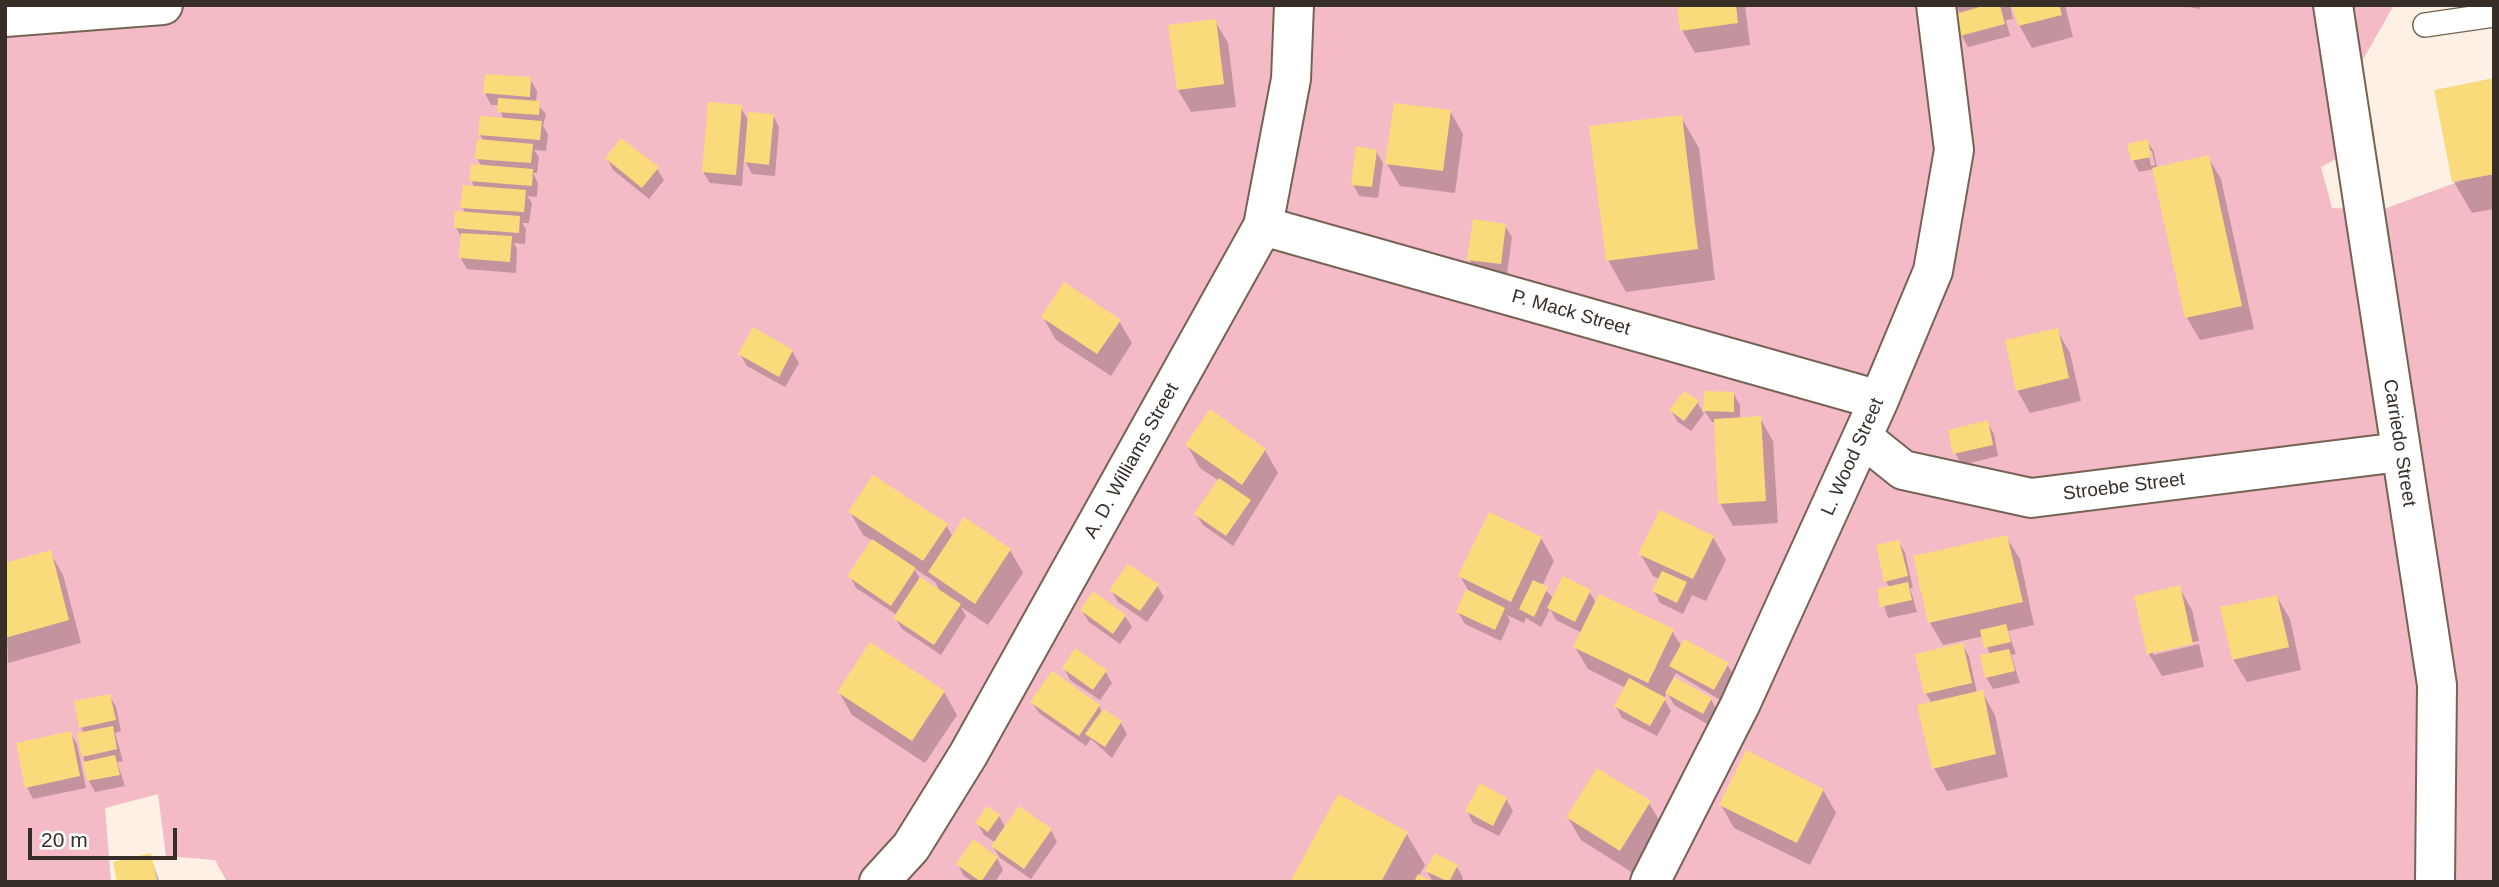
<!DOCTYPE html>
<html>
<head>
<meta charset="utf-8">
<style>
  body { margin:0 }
  #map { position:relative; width:2499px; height:887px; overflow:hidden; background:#fef0e4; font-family:Arial,sans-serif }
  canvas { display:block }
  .frame { position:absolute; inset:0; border:7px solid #372e27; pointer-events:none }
  .scale { position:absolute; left:28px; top:828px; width:149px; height:32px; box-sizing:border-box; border:4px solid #372e27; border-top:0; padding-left:9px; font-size:21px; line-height:24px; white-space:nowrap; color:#372e27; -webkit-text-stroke:5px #fff; paint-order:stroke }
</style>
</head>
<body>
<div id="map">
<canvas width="2499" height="887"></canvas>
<div class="frame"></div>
<div class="scale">20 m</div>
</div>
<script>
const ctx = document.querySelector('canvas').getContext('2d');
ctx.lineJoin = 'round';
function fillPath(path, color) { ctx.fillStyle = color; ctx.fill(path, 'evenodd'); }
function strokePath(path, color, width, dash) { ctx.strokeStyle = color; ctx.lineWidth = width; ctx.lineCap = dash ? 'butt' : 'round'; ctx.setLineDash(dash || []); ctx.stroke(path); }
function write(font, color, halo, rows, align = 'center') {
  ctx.font = font + ' Arial,sans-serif'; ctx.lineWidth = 6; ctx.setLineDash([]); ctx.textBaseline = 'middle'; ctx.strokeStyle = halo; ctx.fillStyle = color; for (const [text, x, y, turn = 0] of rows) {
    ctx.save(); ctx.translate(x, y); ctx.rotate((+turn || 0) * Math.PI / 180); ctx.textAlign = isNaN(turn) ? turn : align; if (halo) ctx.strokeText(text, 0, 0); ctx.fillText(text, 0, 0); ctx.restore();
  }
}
const green = new Path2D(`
  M 5,5 L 2394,5 L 2357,70 L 2375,138 L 2321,167 L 2332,208 L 2381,210 L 2463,180 L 2494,174 L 2494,882 L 227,882 L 215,860 L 166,856 L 158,794 L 105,808 L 111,882 L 5,882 Z`);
const shadow = new Path2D(`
  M 1679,5 L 1745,5 L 1750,45 L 1695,53 L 1682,30 Z
  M 1956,5 L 2010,5 L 2013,19 L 2006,20 L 2010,36 L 1968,47 L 1962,36 L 1957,15 L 1960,14 Z
  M 2014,5 L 2065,5 L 2073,37 L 2032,48 L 2019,25 Z
  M 2178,5 L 2201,5 L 2200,9 Z
  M 1215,21 L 1228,43 L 1236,107 L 1191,112 L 1178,90 Z
  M 530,79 L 537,91 L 536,103 L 546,114 L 543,126 L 548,134 L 546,151 L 534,150 L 539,157 L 537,173 L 533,173 L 538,183 L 537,197 L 527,196 L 532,203 L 529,223 L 522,223 L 526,229 L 525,244 L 514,243 L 517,249 L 516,273 L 467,269 L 460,257 L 462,238 L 456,228 L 466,214 L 462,207 L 475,188 L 471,180 L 482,167 L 477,158 L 484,142 L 480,135 L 503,119 L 499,105 L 491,105 L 485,93 Z
  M 2494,80 L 2494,209 L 2472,213 L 2454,182 L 2436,92 Z
  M 740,107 L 749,121 L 773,115 L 779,127 L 775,176 L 752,174 L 744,159 L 742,186 L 710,183 L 703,172 Z
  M 1450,111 L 1463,134 L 1455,193 L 1400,186 L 1387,164 Z
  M 1681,117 L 1699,148 L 1715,280 L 1626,292 L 1608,260 Z
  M 2147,141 L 2154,152 L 2157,168 L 2208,157 L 2221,179 L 2254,329 L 2200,340 L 2187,318 L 2154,169 L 2139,172 L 2133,160 ZM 2148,151 L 2152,151 L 2155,165 L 2151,166 Z
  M 1376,151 L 1383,163 L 1378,198 L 1359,196 L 1353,184 Z
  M 607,158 L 657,169 L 664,180 L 649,199 L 613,170 Z
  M 1505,226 L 1512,237 L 1507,274 L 1476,271 L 1469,259 Z
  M 1043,317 L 1119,321 L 1132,343 L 1111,376 L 1056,340 Z
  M 2057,330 L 2070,353 L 2081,401 L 2030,413 L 2017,390 Z
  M 792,351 L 799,363 L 785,387 L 747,366 L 740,354 Z
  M 1705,393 L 1733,393 L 1740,405 L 1740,420 L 1760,418 L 1773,441 L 1778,523 L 1733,526 L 1720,503 L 1716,422 L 1712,422 L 1705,412 Z
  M 1697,402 L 1704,414 L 1691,431 L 1678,422 L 1671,411 Z
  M 1987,422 L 1994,434 L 1998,456 L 1962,465 L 1955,453 Z
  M 1187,445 L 1265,450 L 1278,473 L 1233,546 L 1203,525 L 1196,514 L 1219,481 L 1200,468 Z
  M 850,512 L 946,525 L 953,537 L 1010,550 L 1023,573 L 988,625 L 961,607 L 966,616 L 941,655 L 902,629 L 895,618 L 897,615 L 856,588 L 850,576 L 873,541 L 863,535 ZM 914,568 L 935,582 L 941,593 L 920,579 Z
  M 1713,537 L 1726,560 L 1706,601 L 1692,595 L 1683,614 L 1660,603 L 1654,591 L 1660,579 L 1653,576 L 1640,553 Z
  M 2006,537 L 2020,559 L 2034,625 L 2008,631 L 2016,654 L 2011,655 L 2020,683 L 1993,689 L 1986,677 L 1990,655 L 1984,636 L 1943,645 L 1930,623 L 1915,557 Z
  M 1541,538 L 1554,561 L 1542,586 L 1554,599 L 1589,591 L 1596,603 L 1672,631 L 1682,647 L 1727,664 L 1734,676 L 1720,700 L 1676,673 L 1673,678 L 1711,699 L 1717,711 L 1709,725 L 1674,705 L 1667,692 L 1664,699 L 1671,711 L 1657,736 L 1622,718 L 1616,706 L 1626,688 L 1588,669 L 1575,647 L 1582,633 L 1556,620 L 1550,609 L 1541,627 L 1526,618 L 1524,623 L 1507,615 L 1510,621 L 1501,641 L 1465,624 L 1458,612 L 1468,590 L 1460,576 Z
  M 1899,542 L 1905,553 L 1913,588 L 1910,588 L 1917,612 L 1888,618 L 1879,591 L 1890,588 L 1886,581 Z
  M 50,552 L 63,575 L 81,643 L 8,663 L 5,565 Z
  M 1157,585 L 1164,597 L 1147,622 L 1118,602 L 1111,590 Z
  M 2179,587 L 2192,610 L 2199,641 L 2153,651 L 2153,655 L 2199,644 L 2204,667 L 2162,676 L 2149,654 Z
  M 2277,597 L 2290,619 L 2301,670 L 2247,682 L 2233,659 Z
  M 1082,611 L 1125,616 L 1132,627 L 1120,644 L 1089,622 Z
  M 1962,645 L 1969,656 L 1977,693 L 1982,692 L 1995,715 L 2008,777 L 1947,791 L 1934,768 L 1932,704 L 1926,693 Z
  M 1064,668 L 1105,671 L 1112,683 L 1100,700 L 1070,680 Z
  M 839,692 L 944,692 L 957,715 L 925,763 L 852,715 Z
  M 109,695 L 116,707 L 121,731 L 115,733 L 123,761 L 117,762 L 125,786 L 95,792 L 89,781 L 83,756 L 84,733 L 81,727 Z
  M 1032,702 L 1099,706 L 1102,712 L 1121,723 L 1127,734 L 1112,758 L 1091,739 L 1086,746 L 1039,713 Z
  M 70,733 L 77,744 L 86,788 L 33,799 L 27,787 Z
  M 1823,790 L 1836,813 L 1810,865 L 1734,828 L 1721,805 Z
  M 1506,799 L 1513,811 L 1499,836 L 1473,823 L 1467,811 Z
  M 1649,803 L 1662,825 L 1633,873 L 1581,840 L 1568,818 Z
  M 999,816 L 1006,829 L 1051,830 L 1057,842 L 1031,879 L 1000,858 L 993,846 L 996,843 L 984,835 L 977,823 Z
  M 1406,833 L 1425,865 L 1419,876 L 1430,882 L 1292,882 Z
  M 150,855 L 160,882 L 119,882 Z
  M 997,858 L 1003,870 L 995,882 L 973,882 L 964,876 L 958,864 Z
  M 1457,867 L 1463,878 L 1461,882 L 1433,882 L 1427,871 Z`);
const building = new Path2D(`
  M 1677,5 L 1736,5 L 1738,23 L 1680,31 Z
  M 1987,5 L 2000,5 L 2005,24 L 1960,36 L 1955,14 Z
  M 2012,5 L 2059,5 L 2062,15 L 2018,26 Z
  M 1216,19 L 1224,84 L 1177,90 L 1168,25 Z
  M 485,74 L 531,77 L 530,97 L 483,93 Z
  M 2494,78 L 2494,174 L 2452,182 L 2434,90 Z
  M 498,98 L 540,101 L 539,115 L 497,112 Z
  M 708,102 L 742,105 L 736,175 L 702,172 Z
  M 1394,103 L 1451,110 L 1443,171 L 1385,164 Z
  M 748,112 L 774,114 L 769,165 L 744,162 Z
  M 1682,115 L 1698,249 L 1606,261 L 1589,126 Z
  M 480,116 L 542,121 L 540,140 L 478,135 Z
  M 621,138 L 659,167 L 642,188 L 605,158 Z
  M 477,139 L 533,144 L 531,163 L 475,159 Z
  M 2148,139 L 2151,157 L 2131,161 L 2127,144 Z
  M 1356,146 L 1377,150 L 1372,187 L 1351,185 Z
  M 2209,155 L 2242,306 L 2185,318 L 2152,168 Z
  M 471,164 L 533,169 L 532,186 L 469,181 Z
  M 463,185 L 526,190 L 524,212 L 460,208 Z
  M 455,211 L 520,216 L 519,233 L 454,228 Z
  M 1473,219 L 1506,224 L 1501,264 L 1467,260 Z
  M 461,233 L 512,236 L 510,262 L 459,258 Z
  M 1064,282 L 1121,320 L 1097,354 L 1041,317 Z
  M 753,327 L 793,350 L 779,377 L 738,354 Z
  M 2058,328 L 2069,378 L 2016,391 L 2005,340 Z
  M 1684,391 L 1699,401 L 1684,421 L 1669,410 Z
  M 1704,391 L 1734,392 L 1734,412 L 1703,411 Z
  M 1210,409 L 1266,449 L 1242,485 L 1185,445 Z
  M 1761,416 L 1766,501 L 1718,504 L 1714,419 Z
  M 1988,420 L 1993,445 L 1953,454 L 1948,430 Z
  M 873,475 L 948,524 L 923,561 L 848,512 Z
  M 1219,478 L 1251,500 L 1226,536 L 1194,514 Z
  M 1660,510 L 1714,536 L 1693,579 L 1638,554 Z
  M 1489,512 L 1542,537 L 1511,602 L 1458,576 Z
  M 964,517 L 1011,549 L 975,604 L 928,572 Z
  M 2007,535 L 2023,602 L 1928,623 L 1913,556 Z
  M 872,539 L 916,568 L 891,606 L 847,576 Z
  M 1899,540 L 1908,576 L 1884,582 L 1876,545 Z
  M 51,550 L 69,620 L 5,638 L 5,563 Z
  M 1128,564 L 1159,584 L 1140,611 L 1109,590 Z
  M 1662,571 L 1687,582 L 1677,603 L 1652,591 Z
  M 1563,576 L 1591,590 L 1575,622 L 1547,608 Z
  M 920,577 L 961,604 L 934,645 L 893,618 Z
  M 1533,580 L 1548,587 L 1534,617 L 1519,609 Z
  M 1908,582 L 1912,600 L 1880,607 L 1877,589 Z
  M 2180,585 L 2193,644 L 2147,654 L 2134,596 Z
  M 1466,589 L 1505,608 L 1495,630 L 1456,612 Z
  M 1093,591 L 1126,615 L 1113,634 L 1080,610 Z
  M 1599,594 L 1674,629 L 1648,683 L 1573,647 Z
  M 2277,595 L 2289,647 L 2232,660 L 2220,607 Z
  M 2006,624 L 2011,642 L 1984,648 L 1980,630 Z
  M 1684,639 L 1729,663 L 1714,690 L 1669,666 Z
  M 870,642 L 945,691 L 912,741 L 837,692 Z
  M 1963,643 L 1972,683 L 1924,694 L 1915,654 Z
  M 1075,648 L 1107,670 L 1093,690 L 1062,668 Z
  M 2009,649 L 2015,671 L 1985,678 L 1980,655 Z
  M 1052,671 L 1100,705 L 1079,736 L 1030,702 Z
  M 1674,677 L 1712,698 L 1703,714 L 1665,693 Z
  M 1629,678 L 1666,698 L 1650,726 L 1614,706 Z
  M 1983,690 L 1996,754 L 1932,769 L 1917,705 Z
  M 110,694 L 116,720 L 79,728 L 74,701 Z
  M 1103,709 L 1122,721 L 1105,747 L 1085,734 Z
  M 113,726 L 117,749 L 82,757 L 77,733 Z
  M 71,731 L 80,776 L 25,788 L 16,743 Z
  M 1746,750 L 1824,789 L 1797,843 L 1719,805 Z
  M 115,755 L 120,775 L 87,781 L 83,762 Z
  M 1597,768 L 1651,801 L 1620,851 L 1566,817 Z
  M 1480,783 L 1507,798 L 1493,826 L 1465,811 Z
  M 1338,794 L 1408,832 L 1381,882 L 1290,882 Z
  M 987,806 L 1000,815 L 988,832 L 975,823 Z
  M 1019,806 L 1052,829 L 1024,869 L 991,846 Z
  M 973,839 L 998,857 L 981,882 L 956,864 Z
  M 151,853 L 157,882 L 117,882 L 113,862 Z
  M 1435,853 L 1458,865 L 1449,882 L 1425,871 Z
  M 1418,874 L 1433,882 L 1414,882 Z`);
const lane = new Path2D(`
  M 2425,25 L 2494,15`);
const street = new Path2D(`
  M 2333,5 L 2437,685 L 2435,882
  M 5,17 L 163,5
  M 1263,226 L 1879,400
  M 1862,437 L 1903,470 L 2031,498 L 2400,452
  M 879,882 L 911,847 L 968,755 L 1263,226 L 1291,79 L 1294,5
  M 1650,882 L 1740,705 L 1879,400 L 1933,271 L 1954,150 L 1936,5`);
const streetNames = [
  ["P. Mack Street",1571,313,16],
  ["Carriedo Street",2399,443,81],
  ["L. Wood Street",1853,457,-66],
  ["A. D. Williams Street",1132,461,-61],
  ["Stroebe Street",2124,487,-7]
];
fillPath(green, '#f4bac6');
fillPath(shadow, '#0003');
fillPath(building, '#fadb7c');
strokePath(lane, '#766352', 26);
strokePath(street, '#766352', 42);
strokePath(lane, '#fff', 23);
strokePath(street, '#fff', 38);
write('19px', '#372e27', '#fff', streetNames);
</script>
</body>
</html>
